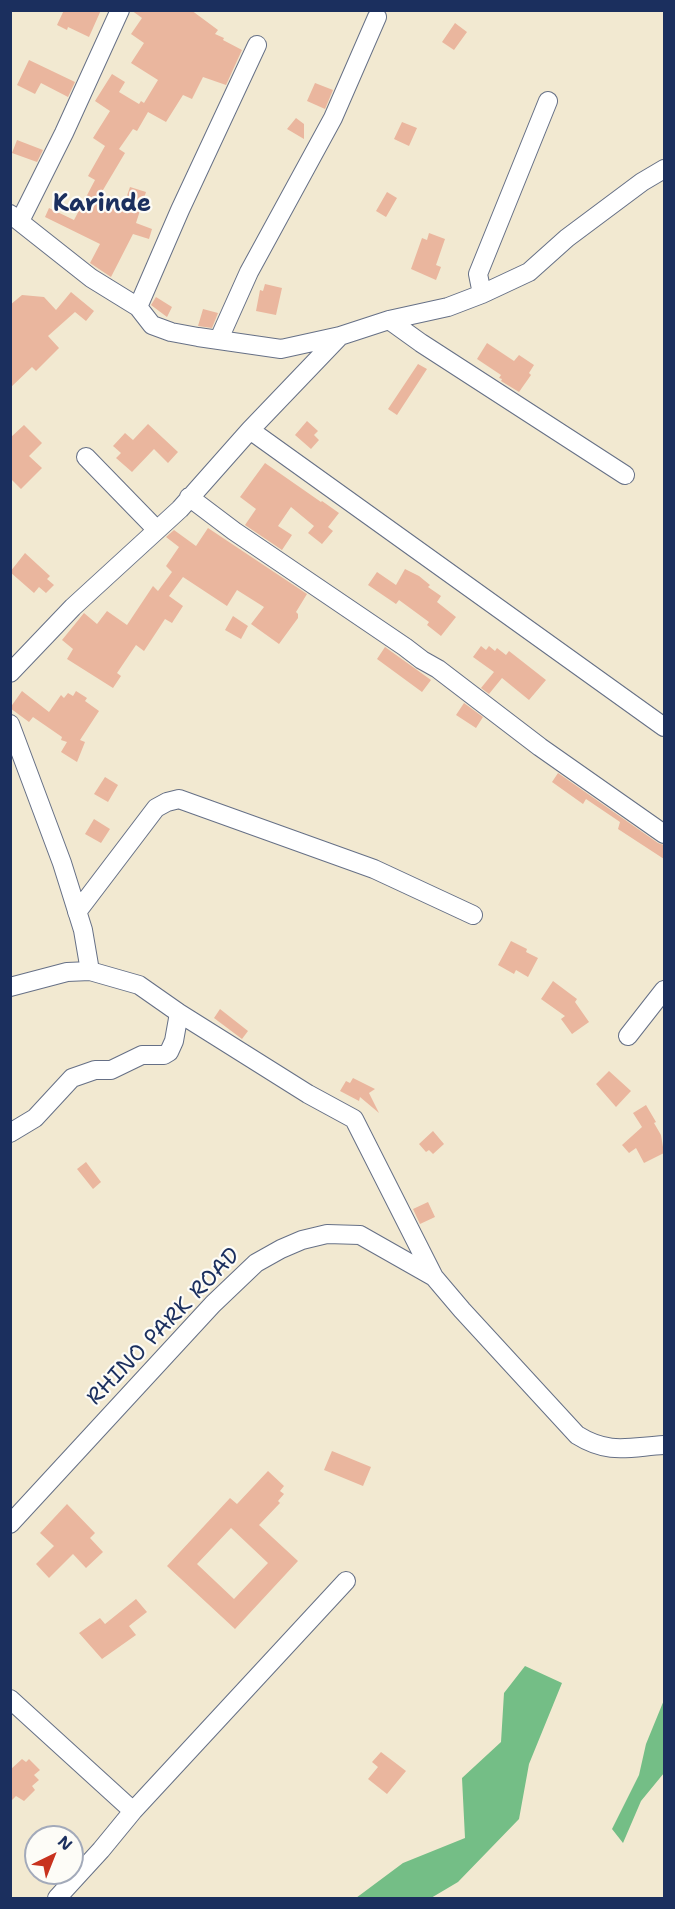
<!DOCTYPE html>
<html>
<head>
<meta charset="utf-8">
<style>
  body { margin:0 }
  #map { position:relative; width:675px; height:1909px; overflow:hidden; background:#f2e9d1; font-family:"Shantell Sans",sans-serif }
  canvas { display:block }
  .frame { position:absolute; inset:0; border:12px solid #1b2f5e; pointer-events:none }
  .north { position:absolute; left:24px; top:1825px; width:60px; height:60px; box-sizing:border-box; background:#fdfcf7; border:2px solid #a3aaba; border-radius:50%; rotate:43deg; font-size:16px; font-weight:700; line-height:24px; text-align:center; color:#1b2f5e }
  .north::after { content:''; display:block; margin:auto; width:21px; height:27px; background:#c8321e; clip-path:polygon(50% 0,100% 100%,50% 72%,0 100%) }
</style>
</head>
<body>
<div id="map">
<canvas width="675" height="1909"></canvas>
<div class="frame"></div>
<div class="north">N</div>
</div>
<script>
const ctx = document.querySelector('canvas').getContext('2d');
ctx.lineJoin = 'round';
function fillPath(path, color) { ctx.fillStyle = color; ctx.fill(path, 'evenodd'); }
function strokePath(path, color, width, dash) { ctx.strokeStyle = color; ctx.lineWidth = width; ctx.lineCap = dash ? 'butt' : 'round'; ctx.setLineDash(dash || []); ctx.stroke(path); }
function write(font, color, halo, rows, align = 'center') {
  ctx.font = font + ' "Shantell Sans",sans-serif'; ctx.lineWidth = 4.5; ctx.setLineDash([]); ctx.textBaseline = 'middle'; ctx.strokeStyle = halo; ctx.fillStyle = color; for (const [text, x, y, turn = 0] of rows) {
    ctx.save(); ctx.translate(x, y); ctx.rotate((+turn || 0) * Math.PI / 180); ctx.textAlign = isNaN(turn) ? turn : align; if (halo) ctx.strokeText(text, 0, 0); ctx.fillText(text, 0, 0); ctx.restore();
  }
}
const forest = new Path2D(`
  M 525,1666 L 562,1683 L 529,1764 L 519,1819 L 458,1882 L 431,1898 L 356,1898 L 403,1863 L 465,1838 L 462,1778 L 501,1742 L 504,1693 Z
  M 664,1700 L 664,1773 L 641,1801 L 623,1843 L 612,1829 L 639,1775 L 646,1744 Z`);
const building = new Path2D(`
  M 64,10 L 101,10 L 89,37 L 68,27 L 67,30 L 57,25 Z
  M 131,10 L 191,10 L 218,30 L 215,34 L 224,38 L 223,40 L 242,50 L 226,85 L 203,77 L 192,99 L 183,95 L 166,122 L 148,112 L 137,131 L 133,129 L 119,149 L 125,153 L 100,195 L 123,207 L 130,187 L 146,192 L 136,223 L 152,229 L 149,239 L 133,234 L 111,277 L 90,263 L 100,244 L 45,217 L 49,208 L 74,220 L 95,180 L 88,176 L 105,146 L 93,138 L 110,111 L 95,101 L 112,74 L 125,82 L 119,92 L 139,104 L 141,101 L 144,103 L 158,80 L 131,63 L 144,43 L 131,34 L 142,18 Z
  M 455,23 L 467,32 L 454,50 L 442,42 Z
  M 29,60 L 75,82 L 68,97 L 41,83 L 35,94 L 17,85 Z
  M 315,83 L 333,90 L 325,109 L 307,101 Z
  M 296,118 L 304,124 L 304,139 L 287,129 Z
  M 402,122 L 417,128 L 409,146 L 394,139 Z
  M 17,140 L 43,150 L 37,162 L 12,153 Z
  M 387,192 L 397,198 L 386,217 L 376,211 Z
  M 429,233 L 445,239 L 436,265 L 441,267 L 436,280 L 411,269 L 422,238 L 427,240 Z
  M 265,284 L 282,288 L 276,315 L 256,311 L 260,290 L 263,291 Z
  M 71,292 L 94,311 L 86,321 L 75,312 L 48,336 L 59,348 L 36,371 L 32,367 L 10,388 L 10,305 L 22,295 L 44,297 L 56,310 Z
  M 156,297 L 172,307 L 167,317 L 151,305 Z
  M 203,309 L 218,313 L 212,328 L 198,326 Z
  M 487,343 L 514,361 L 519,355 L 534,365 L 529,373 L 531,375 L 519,392 L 501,381 L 502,379 L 499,378 L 501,375 L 477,359 Z
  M 418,364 L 427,369 L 397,415 L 388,409 Z
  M 307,421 L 318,431 L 314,435 L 319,440 L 311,449 L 295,435 Z
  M 148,424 L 178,452 L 168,463 L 154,449 L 132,472 L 116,458 L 121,453 L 113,446 L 125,433 L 133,440 Z
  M 24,425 L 42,443 L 29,456 L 42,468 L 21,489 L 10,478 L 10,438 Z
  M 265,463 L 321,502 L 322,501 L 339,513 L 328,527 L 333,531 L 322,544 L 308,533 L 314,526 L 291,507 L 278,526 L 292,535 L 282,550 L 245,525 L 256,509 L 240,497 Z
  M 208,528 L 307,594 L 296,612 L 298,614 L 298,618 L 279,644 L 251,624 L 264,607 L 237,590 L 227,606 L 183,577 L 169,596 L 183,606 L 172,623 L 165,619 L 144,651 L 136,645 L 117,673 L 121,676 L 113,688 L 67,659 L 73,649 L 62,640 L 84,613 L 97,624 L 107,611 L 127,625 L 153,586 L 158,591 L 172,572 L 166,566 L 179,547 L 166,537 L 174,530 L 196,546 Z
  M 25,553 L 50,576 L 47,579 L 54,585 L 46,593 L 39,587 L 34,593 L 10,572 Z
  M 405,569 L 419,576 L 430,585 L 428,587 L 441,596 L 437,602 L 456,617 L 441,636 L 427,625 L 429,622 L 399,600 L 396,604 L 368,585 L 377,572 L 396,585 Z
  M 233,616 L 248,626 L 241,639 L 225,630 Z
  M 481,646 L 486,650 L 489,646 L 495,651 L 497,648 L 506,655 L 509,651 L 546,680 L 529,700 L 502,678 L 489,694 L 481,688 L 494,672 L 473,657 Z
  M 385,647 L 431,680 L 422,692 L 377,659 Z
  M 22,691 L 49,712 L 61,695 L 64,698 L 68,693 L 73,696 L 76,691 L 87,698 L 85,701 L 99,711 L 80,740 L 85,742 L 77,762 L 61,752 L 67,742 L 61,740 L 62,737 L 33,717 L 29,722 L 10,708 Z
  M 464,703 L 483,717 L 476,728 L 456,715 Z
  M 558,773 L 658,843 L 664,845 L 664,859 L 618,829 L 620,822 L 586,799 L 583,804 L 552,782 Z
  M 105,777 L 118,785 L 108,802 L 94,794 Z
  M 94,819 L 110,829 L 101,843 L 85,834 Z
  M 511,941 L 527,949 L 526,952 L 538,958 L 528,977 L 516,970 L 514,974 L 498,965 Z
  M 553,981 L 577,999 L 575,1002 L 589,1022 L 572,1034 L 561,1019 L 565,1016 L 541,999 Z
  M 220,1009 L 248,1031 L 242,1039 L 214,1018 Z
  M 609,1071 L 631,1091 L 616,1107 L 596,1084 Z
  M 353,1078 L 375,1089 L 369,1093 L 379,1113 L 360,1097 L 359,1101 L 340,1091 L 346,1081 L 350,1083 Z
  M 646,1105 L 656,1122 L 654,1123 L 661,1135 L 664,1153 L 644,1163 L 636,1148 L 629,1153 L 622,1145 L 642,1127 L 633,1113 Z
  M 433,1131 L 444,1144 L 433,1154 L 429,1150 L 426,1152 L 419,1144 Z
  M 86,1162 L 101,1182 L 93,1189 L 77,1169 Z
  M 428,1202 L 435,1217 L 420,1224 L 413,1209 Z
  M 332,1451 L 371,1467 L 363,1486 L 324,1470 Z
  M 268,1471 L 284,1486 L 280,1491 L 284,1494 L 278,1501 L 280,1503 L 259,1525 L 298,1561 L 235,1629 L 167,1566 L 230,1498 L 237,1504 ZM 231,1528 L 268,1563 L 234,1599 L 197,1564 Z
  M 67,1504 L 95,1533 L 90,1538 L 103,1552 L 86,1568 L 73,1554 L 49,1578 L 36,1564 L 54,1546 L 40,1533 Z
  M 136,1599 L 147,1612 L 129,1626 L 136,1635 L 102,1659 L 79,1633 L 100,1618 L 105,1624 Z
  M 381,1752 L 406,1771 L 387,1794 L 368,1779 L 378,1767 L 372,1762 Z
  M 22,1759 L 26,1762 L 29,1759 L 40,1770 L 34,1775 L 39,1780 L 32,1786 L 35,1790 L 24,1801 L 16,1796 L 10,1802 L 10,1770 Z`);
const minor = new Path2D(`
  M 10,214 L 91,278 L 138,307 L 152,325 L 171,332 L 198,337 L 281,349 L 340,336 L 389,320 L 448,307 L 482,294 L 529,272 L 567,238 L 642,182 L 664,169
  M 20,221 L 64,133 L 120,10
  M 482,294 L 478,274 L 548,101
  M 138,307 L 180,210 L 257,45
  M 389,320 L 421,343 L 625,475
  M 219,339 L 249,272 L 333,118 L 377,17
  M 250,430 L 664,727
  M 86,457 L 157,530
  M 189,497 L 234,531 L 405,647 L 422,660 L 438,669 L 540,747 L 664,834
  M 10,673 L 73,607 L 180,509 L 250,430 L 340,336
  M 10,724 L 62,863 L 83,930 L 90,971
  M 77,912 L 156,808 L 167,802 L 179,799 L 374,869 L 473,915
  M 10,987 L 67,972 L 90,971 L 139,985 L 179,1013 L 308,1094 L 354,1119 L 434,1277
  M 628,1036 L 664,990
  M 10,1133 L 35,1118 L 72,1078 L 95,1070 L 111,1070 L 142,1055 L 164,1055 L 169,1052 L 174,1041 L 179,1013
  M 10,1524 L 213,1304 L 256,1263 L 281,1249 L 302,1240 L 327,1234 L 360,1235 L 434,1277 L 462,1310 L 577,1435 C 609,1455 629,1447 664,1445
  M 10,1699 L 133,1811 L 346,1581
  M 57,1898 L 101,1850 L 133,1811`);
const streetNames = [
  ["RHINO PARK ROAD",164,1327,-46]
];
const neighbourhoodNames = [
  ["Karinde",102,205]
];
fillPath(forest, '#74be86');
fillPath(building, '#eab69e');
strokePath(minor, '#667086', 20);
strokePath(minor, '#fff', 18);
write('22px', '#1b2f5e', '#fdfcf7', streetNames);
write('bold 24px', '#1b2f5e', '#fdfcf7', neighbourhoodNames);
</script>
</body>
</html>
